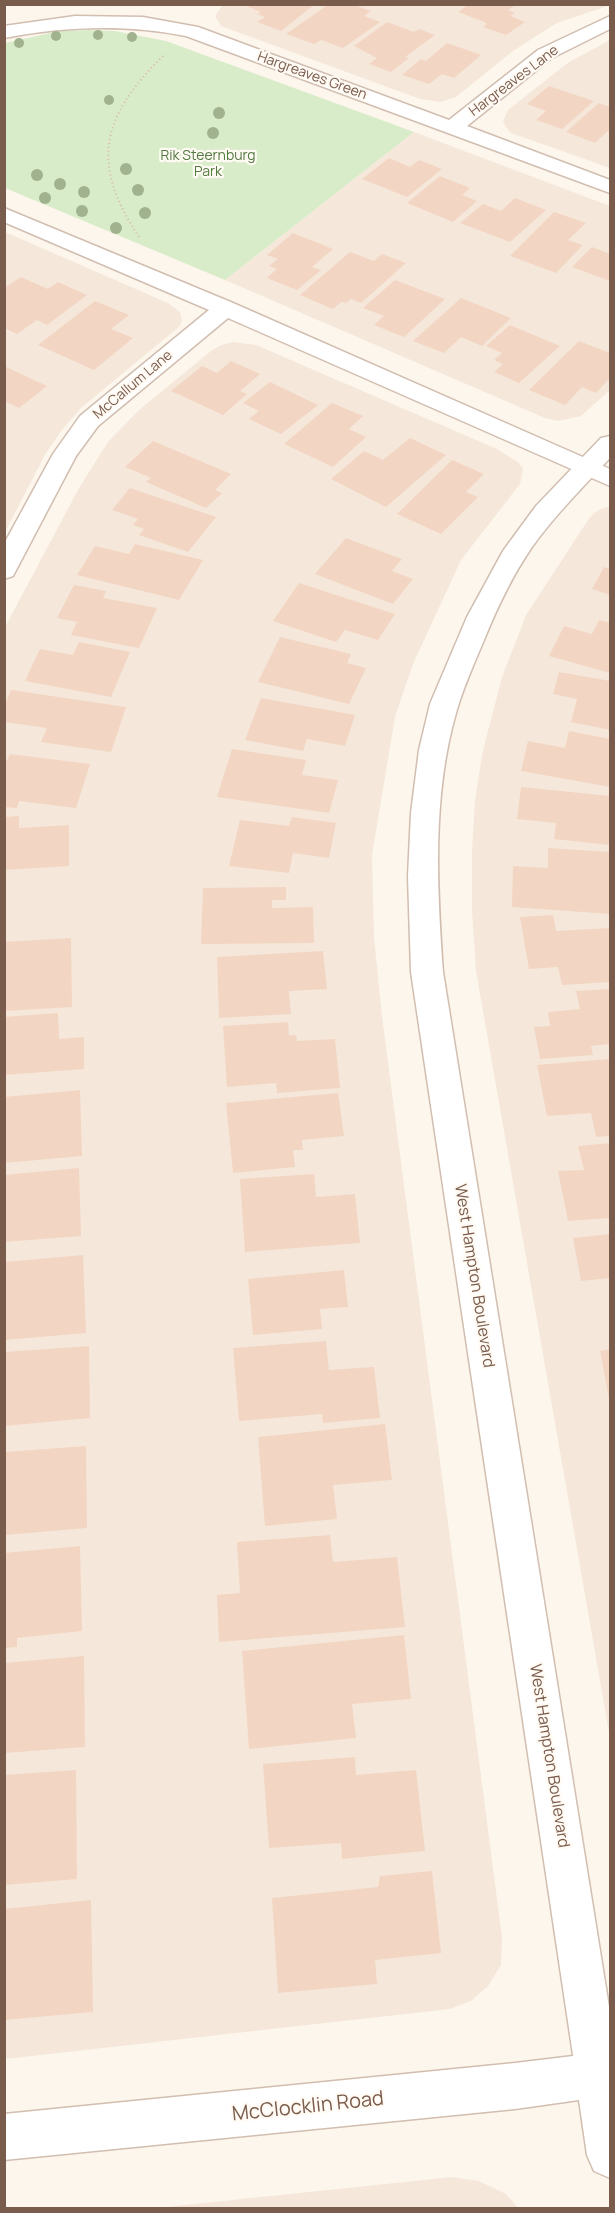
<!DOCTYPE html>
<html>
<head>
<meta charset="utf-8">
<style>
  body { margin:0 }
  #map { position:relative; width:615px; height:2213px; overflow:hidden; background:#fdf6ec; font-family:Manrope,sans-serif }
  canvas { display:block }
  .frame { position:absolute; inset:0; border:6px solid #7a5c4d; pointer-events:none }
</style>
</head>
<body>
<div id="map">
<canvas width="615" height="2213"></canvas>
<div class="frame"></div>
</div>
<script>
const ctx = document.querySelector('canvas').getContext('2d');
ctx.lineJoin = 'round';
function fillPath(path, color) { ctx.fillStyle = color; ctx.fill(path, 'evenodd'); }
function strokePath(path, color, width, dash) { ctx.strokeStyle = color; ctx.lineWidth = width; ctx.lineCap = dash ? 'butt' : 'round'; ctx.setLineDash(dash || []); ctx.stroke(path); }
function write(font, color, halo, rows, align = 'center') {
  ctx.font = font + ' Manrope,sans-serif'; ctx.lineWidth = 4.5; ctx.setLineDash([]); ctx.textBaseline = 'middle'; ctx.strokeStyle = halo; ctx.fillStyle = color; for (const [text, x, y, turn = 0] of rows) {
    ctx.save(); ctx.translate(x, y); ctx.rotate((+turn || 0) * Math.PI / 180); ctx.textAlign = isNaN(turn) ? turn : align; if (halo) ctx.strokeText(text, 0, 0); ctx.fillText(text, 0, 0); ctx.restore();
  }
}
const residential = new Path2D(`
  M 223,4 L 610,5 L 557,23 L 541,33 L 513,51 L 456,97 L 440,102 L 420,99 L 221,26 L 215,16 Z
  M 610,40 L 610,168 L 511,133 L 506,127 L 503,121 L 508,110 L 569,62 Z
  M 414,132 L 610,206 L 610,390 L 581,416 L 558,421 L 545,418 L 225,280 Z
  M 5,232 L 168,303 L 180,312 L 182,320 L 180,326 L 81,408 L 62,430 L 46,453 L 5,532 Z
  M 233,342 L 256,345 L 497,449 L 518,462 L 523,469 L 520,484 L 461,560 L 413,664 L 395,717 L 372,855 L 374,937 L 382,1016 L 502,1937 L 501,1965 L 488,1986 L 471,2001 L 450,2009 L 5,2059 L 4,629 L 79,488 L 108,442 L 139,410 L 211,351 L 221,345 Z
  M 610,506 L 610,1738 L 476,971 L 472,911 L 472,851 L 475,800 L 483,750 L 502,677 L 526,615 L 590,517 L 598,510 Z
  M 452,2177 L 479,2181 L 506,2194 L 518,2208 L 156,2208 Z`);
const green = new Path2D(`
  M 88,30 L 115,31 L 166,41 L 414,132 L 225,280 L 5,188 L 5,43 L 59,31 Z`);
const building = new Path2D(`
  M 242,4 L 315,4 L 281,31 L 257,22 L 265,17 L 257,14 L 261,12 Z
  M 329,4 L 351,4 L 371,11 L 364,16 L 380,22 L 343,48 L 321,40 L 314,44 L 286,34 Z
  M 470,4 L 517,4 L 508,10 L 515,13 L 510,16 L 525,22 L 506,35 L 483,27 L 487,23 L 458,12 Z
  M 387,22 L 414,32 L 419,29 L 435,35 L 405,57 L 409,58 L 391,72 L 369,64 L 377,58 L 354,46 Z
  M 447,43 L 481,55 L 454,78 L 442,74 L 429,84 L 402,75 L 421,59 L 426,61 Z
  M 549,86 L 594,101 L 562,129 L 536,120 L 546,111 L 527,104 Z
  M 599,103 L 610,107 L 610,132 L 608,131 L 595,143 L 566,132 Z
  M 389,158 L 410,167 L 419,160 L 442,169 L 407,197 L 362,179 Z
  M 440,176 L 470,188 L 462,195 L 477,201 L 453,222 L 407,203 Z
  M 515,198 L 546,210 L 510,242 L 460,223 L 483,204 L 501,211 Z
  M 554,212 L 586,223 L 568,240 L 583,245 L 556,273 L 510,256 Z
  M 293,233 L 333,249 L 312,267 L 321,270 L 297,290 L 267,278 L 277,269 L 269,266 L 278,259 L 267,255 Z
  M 592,247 L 610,254 L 610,281 L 572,267 Z
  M 350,252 L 374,261 L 382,254 L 406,263 L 361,303 L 351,299 L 346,303 L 341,302 L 333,309 L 300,295 Z
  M 21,277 L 48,289 L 58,282 L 87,295 L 47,325 L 37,320 L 17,334 L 4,328 L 4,288 Z
  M 395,280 L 445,299 L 404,337 L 374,325 L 384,316 L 363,308 Z
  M 461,298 L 511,318 L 482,346 L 461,337 L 444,353 L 413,341 Z
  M 95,301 L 129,315 L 111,329 L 133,338 L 94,370 L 38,345 Z
  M 510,325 L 560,346 L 519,383 L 494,372 L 503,364 L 494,360 L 502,353 L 486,346 Z
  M 579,341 L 610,353 L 610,378 L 596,393 L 582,387 L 565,405 L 529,390 Z
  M 231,361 L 260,374 L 240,391 L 247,394 L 223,415 L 171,391 L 202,366 L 217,373 Z
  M 4,366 L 47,386 L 19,408 L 4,401 Z
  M 270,382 L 318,405 L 281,434 L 249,419 L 259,411 L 243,403 Z
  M 332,403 L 363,416 L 349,429 L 366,437 L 333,467 L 284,444 Z
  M 410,438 L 446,455 L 386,507 L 331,479 L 364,451 L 383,460 Z
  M 153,441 L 231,474 L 215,490 L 222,493 L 206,508 L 146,482 L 151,478 L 125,467 Z
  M 452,460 L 484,474 L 466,492 L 478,497 L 441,534 L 397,514 Z
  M 130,488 L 216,517 L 188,552 L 139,535 L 144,529 L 133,525 L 138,519 L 112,510 Z
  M 346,538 L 402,559 L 392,571 L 413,579 L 393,604 L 315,574 Z
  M 135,544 L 203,560 L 179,600 L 77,575 L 95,546 L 129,554 Z
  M 604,567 L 610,569 L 610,595 L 592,589 Z
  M 299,583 L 395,614 L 378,640 L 345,630 L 336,642 L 273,621 Z
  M 74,585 L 106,591 L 103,598 L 157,608 L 139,648 L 71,635 L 77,622 L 57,618 Z
  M 599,620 L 610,623 L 610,673 L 549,656 L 564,626 L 592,634 Z
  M 280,637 L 351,654 L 347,663 L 366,668 L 349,704 L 258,682 Z
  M 79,642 L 130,652 L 111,697 L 25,681 L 40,649 L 73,655 Z
  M 559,672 L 610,681 L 610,730 L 571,722 L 577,699 L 553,694 Z
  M 11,690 L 126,707 L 111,752 L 41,742 L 47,728 L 4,722 L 4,706 Z
  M 261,698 L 355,715 L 345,746 L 307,739 L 303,751 L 245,740 Z
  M 569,731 L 610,739 L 610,787 L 521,771 L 528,741 L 565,748 Z
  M 232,749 L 306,760 L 302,775 L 338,780 L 329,813 L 217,797 Z
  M 10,754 L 90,764 L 76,808 L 19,801 L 17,808 L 4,807 L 4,766 Z
  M 521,787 L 610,796 L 610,845 L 554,839 L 556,823 L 517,819 Z
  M 19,816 L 19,828 L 69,825 L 69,866 L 4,870 L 4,817 Z
  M 292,817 L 336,823 L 329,858 L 293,853 L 289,873 L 229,866 L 240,820 L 289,826 Z
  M 548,848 L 610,852 L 610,914 L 512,907 L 513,866 L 548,868 Z
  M 286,887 L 286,900 L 272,900 L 272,908 L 313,907 L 314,943 L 201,944 L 203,888 Z
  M 553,915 L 556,931 L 610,928 L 610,982 L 562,985 L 558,967 L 529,969 L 520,917 Z
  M 71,938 L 72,1007 L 4,1011 L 4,942 Z
  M 323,951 L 327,989 L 289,991 L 291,1014 L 219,1018 L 217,957 Z
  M 610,989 L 610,1044 L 591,1046 L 593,1055 L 540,1059 L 534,1027 L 550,1026 L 548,1012 L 580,1009 L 576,991 Z
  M 58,1013 L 59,1039 L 84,1037 L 84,1069 L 4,1075 L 4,1017 Z
  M 288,1022 L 289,1035 L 296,1035 L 297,1041 L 335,1039 L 340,1088 L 277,1093 L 276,1083 L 227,1087 L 223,1026 Z
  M 610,1059 L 610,1136 L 596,1137 L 591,1113 L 547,1116 L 537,1065 Z
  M 80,1090 L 82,1156 L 4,1163 L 4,1097 Z
  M 338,1093 L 344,1136 L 302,1140 L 303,1150 L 293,1150 L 295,1167 L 233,1173 L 226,1103 Z
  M 610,1143 L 610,1218 L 568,1221 L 558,1171 L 584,1170 L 578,1146 Z
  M 79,1168 L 81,1236 L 4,1242 L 4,1175 Z
  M 314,1174 L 316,1197 L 355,1194 L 360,1243 L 245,1252 L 240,1179 Z
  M 610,1234 L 610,1278 L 581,1281 L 573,1238 Z
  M 83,1255 L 86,1333 L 4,1340 L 4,1262 Z
  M 344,1270 L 348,1307 L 320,1309 L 322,1329 L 253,1335 L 248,1279 Z
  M 326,1341 L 329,1370 L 374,1367 L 380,1418 L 323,1423 L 322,1414 L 239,1421 L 233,1348 Z
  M 89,1346 L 90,1418 L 4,1426 L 4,1352 Z
  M 610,1349 L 610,1398 L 609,1398 L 600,1351 Z
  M 385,1424 L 392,1480 L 333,1485 L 337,1519 L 265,1526 L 258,1437 Z
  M 86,1446 L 87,1528 L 5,1535 L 5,1452 Z
  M 330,1535 L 333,1562 L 397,1557 L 405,1627 L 219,1642 L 217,1595 L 240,1593 L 237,1542 Z
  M 80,1546 L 82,1631 L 17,1638 L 17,1647 L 4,1648 L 4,1553 Z
  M 404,1635 L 411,1699 L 352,1704 L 356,1738 L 249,1749 L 242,1651 Z
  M 84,1656 L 85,1747 L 4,1753 L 4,1663 Z
  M 355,1757 L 356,1775 L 416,1770 L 425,1851 L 342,1859 L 341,1843 L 269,1848 L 263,1764 Z
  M 76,1770 L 77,1879 L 4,1885 L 4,1775 Z
  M 432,1871 L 441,1953 L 375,1960 L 377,1984 L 278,1993 L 272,1898 L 378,1887 L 380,1876 Z
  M 91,1900 L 93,2012 L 4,2020 L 4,1909 Z`);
const path = new Path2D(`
  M 139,237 C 89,162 102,116 164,55`);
const minor = new Path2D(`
  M 75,16 L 143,17 L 198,27 L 449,120 L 538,50 L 610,16 L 610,29 L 552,58 L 467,126 L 610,180 L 610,193 L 186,36 C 125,24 66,26 4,38 L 4,26 Z
  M 4,208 L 233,303 L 610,469 L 610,486 L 228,318 L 98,426 L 76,456 L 13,576 L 4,579 L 4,544 L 53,454 L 80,416 L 209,310 L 4,222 Z
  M 598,2053 L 610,2058 L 610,2178 L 594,2171 L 587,2155 L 579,2100 L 515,2109 L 4,2160 L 4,2114 L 515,2063 Z`);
const tertiary = new Path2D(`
  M 610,436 L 610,458 C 583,487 555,515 532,547 C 512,576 497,608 484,640 C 474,664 463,688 456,713 C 432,796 437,887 443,972 L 610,2013 L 610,2096 L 598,2097 L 582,2091 L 576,2075 L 411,972 L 408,876 L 411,813 L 419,750 L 430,704 L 467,617 L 503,551 L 536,506 L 601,438 Z`);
const trees = [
  [98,35,5],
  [56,36,5],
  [132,37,5],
  [19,43,5],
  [109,100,5],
  [219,113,6],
  [213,133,6],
  [208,156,6],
  [126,169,6],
  [37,175,6],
  [60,184,6],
  [138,190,6],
  [84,192,6],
  [45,198,6],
  [82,211,6],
  [145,213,6],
  [116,228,6]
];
const farStreetnames = [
  ["Hargreaves Green",312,76,20],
  ["Hargreaves Lane",514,81,-37],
  ["McCallum Lane",133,385,-40]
];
const farParknames = [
  ["Rik Steernburg",208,156],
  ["Park",208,172]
];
const streetNames = [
  ["West Hampton Boulevard",474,1276,81],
  ["West Hampton Boulevard",549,1756,81]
];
const nearStreetnames = [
  ["McClocklin Road",308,2107,-6]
];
fillPath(residential, '#f5e8da');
fillPath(green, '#d8ecc9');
fillPath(building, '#f3d5c3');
strokePath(minor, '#d1beb0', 3);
strokePath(tertiary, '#d1beb0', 3);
strokePath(path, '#d9b8a5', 2, [1, 3]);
fillPath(minor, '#fff');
fillPath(tertiary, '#fff');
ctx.fillStyle = '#a0b28e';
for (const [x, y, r] of trees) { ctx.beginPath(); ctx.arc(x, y, r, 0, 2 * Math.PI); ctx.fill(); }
write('14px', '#7a5c4d', '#fffaf3', farStreetnames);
write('14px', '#537a41', '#fffaf3', farParknames);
write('16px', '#7a5c4d', '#fffaf3', streetNames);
write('20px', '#7a5c4d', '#fffaf3', nearStreetnames);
</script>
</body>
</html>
